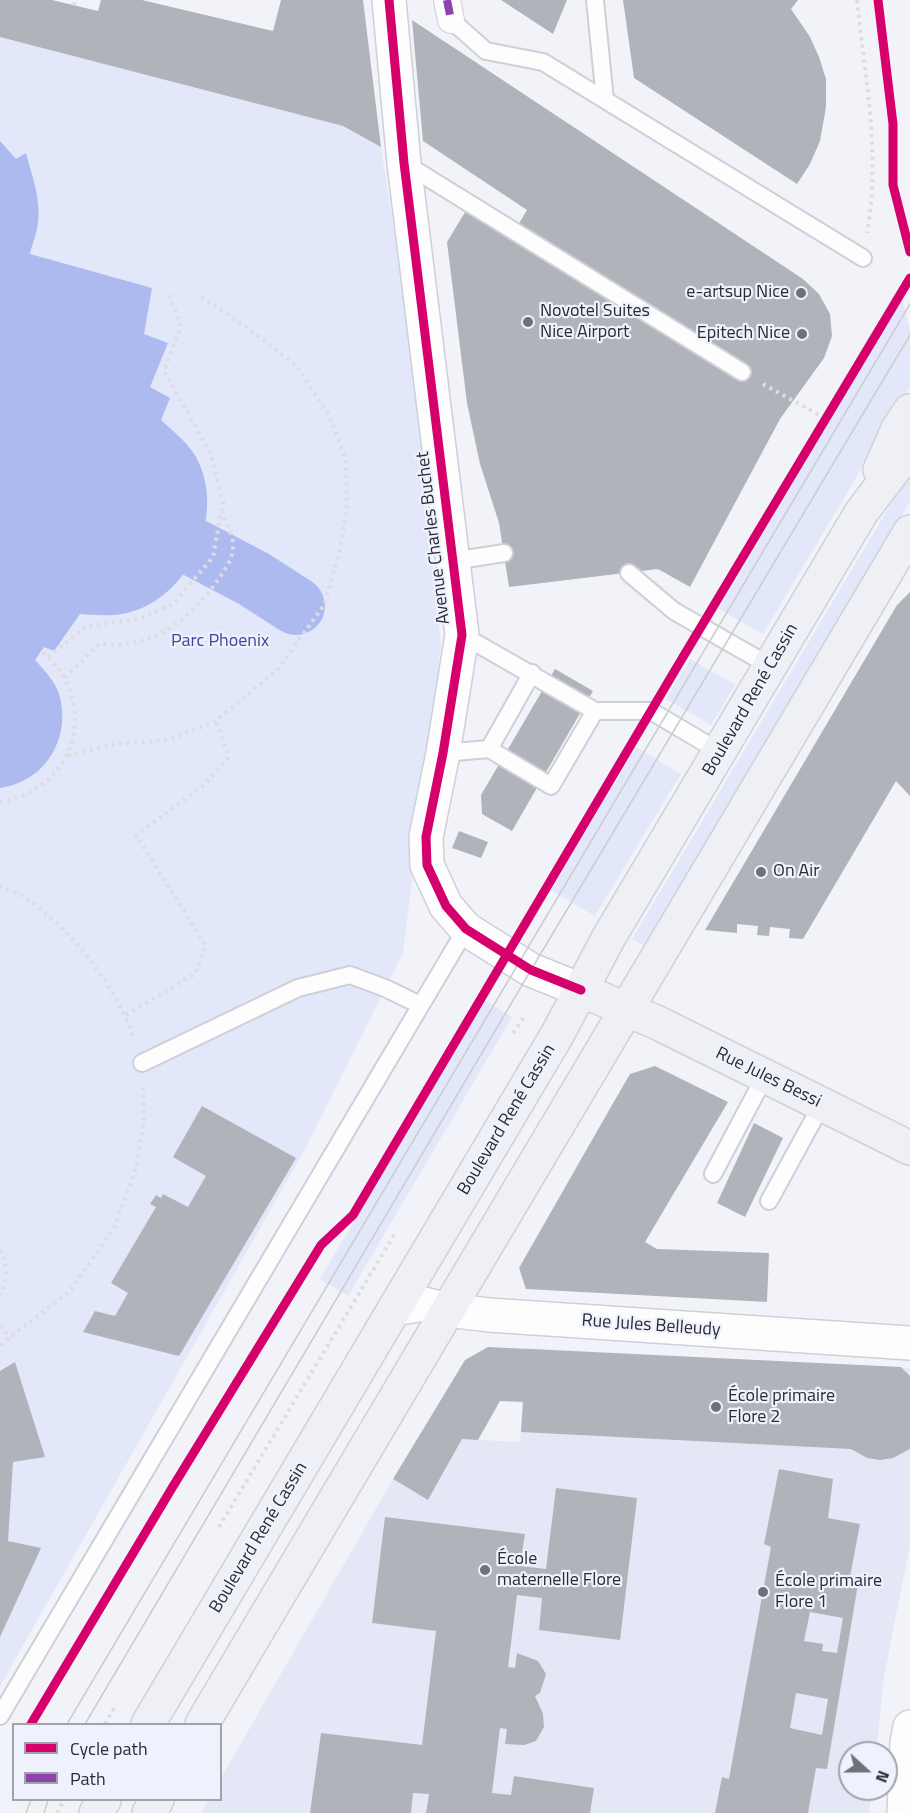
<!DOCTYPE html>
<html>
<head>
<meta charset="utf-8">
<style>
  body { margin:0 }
  #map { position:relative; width:910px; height:1813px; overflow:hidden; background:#f2f3f9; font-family:"Titillium Web",sans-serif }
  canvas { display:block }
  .legend { position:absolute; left:12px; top:1723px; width:210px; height:78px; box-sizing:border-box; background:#eff2fc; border:2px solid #a0a2ac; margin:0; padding:8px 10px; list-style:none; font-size:18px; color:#292b35 }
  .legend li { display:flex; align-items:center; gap:12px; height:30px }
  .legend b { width:30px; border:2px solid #a0a2ac }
  .north { position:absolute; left:838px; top:1741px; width:60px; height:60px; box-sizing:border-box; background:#eff2fc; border:2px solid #a0a2ac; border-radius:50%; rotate:111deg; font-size:16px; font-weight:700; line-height:24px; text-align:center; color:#292b35 }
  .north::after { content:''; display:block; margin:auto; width:21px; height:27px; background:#6f717a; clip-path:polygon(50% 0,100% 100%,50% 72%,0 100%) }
</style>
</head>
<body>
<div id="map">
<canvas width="910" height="1813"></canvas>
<ul class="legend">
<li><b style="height:8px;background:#d6006c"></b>Cycle path</li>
<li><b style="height:8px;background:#8e44ad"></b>Path</li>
</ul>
<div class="north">N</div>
</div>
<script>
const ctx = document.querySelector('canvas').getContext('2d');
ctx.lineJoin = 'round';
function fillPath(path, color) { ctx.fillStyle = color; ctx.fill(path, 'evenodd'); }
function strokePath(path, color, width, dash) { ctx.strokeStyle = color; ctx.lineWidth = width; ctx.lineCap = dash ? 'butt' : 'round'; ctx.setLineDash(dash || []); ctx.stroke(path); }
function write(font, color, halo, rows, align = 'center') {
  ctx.font = font + ' "Titillium Web",sans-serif'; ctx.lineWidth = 4.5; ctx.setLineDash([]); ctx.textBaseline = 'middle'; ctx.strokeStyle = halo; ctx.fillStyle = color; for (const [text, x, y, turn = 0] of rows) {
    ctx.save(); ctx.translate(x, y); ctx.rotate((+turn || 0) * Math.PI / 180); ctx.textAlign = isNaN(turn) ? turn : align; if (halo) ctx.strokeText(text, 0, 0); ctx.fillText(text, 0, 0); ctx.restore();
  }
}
const built = new Path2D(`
  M 526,1348 L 910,1368 L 910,1544 L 884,1677 L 876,1753 L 850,1753 L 850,1789 L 872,1789 L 869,1813 L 201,1813 L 208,1800 L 220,1800 L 221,1778 L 393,1479 L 428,1500 L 462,1439 L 520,1442 Z`);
const green = new Path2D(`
  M 0,37 L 343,126 L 381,147 L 409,325 L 441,646 L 403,953 L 304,1151 L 0,1686 Z
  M 902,298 L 910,330 L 910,387 L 763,634 L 719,609 Z
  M 910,475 L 910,502 L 646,947 L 632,939 L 886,512 Z
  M 690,659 L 735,685 L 711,725 L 666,699 Z
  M 636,747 L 681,774 L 595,916 L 551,890 Z
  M 484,1000 L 512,1017 L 348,1296 L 320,1279 Z`);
const water = new Path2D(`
  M 0,141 L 16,159 L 26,153 C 32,175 41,200 38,223 C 37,233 32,244 30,254 L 152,288 L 144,334 L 168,343 L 150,387 L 170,398 L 161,420 C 174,432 187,442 196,457 C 228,515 188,603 122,614 C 108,616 94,615 80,614 L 54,651 L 44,647 L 35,660 C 44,670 55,681 59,694 C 72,738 45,782 0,788 Z`);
const river = new Path2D(`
  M 197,549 L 254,579 L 296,606`);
const building = new Path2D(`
  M 0,0 L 52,0 L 98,11 L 101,0 L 142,0 L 273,31 L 281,0 L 363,0 L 381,147 L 343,126 L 0,37 Z
  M 501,0 L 567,0 L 553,34 Z
  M 623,0 L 798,0 L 791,9 L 810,37 L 819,57 L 826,79 L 826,107 L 820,141 L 810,164 L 797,184 L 634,78 Z
  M 412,20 L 803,279 L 819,294 L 830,314 L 832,336 L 824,358 L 780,419 L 690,587 L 658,569 L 509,587 L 499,523 L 480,464 L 467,403 L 447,242 L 467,209 L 512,235 L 527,210 L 423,141 Z
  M 910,592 L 910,796 L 896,781 L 803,939 L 789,938 L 790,929 L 770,927 L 769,936 L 757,935 L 758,926 L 737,924 L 737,933 L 705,930 L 897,605 Z
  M 555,669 L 593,691 L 512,831 L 482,814 L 481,795 Z
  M 459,831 L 488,842 L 481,858 L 452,848 Z
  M 655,1066 L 728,1102 L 645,1242 L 657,1249 L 769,1253 L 767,1302 L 526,1289 L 519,1268 L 608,1112 L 630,1074 Z
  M 202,1106 L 296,1158 L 179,1356 L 83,1332 L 95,1311 L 115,1316 L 128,1293 L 111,1283 L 156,1207 L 150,1204 L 156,1195 L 161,1198 L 163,1194 L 188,1207 L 206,1176 L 173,1157 Z
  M 754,1123 L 783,1138 L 745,1217 L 717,1203 Z
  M 488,1347 L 901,1367 L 910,1376 L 910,1449 L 893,1458 L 880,1460 L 867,1458 L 851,1449 L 521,1432 L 523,1402 L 500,1401 L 478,1440 L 462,1439 L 428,1500 L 393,1479 L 465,1360 Z
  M 15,1362 L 45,1457 L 13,1462 L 8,1541 L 41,1548 L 0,1637 L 0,1371 Z
  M 779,1469 L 833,1479 L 828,1518 L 860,1524 L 849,1582 L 858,1584 L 827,1769 L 816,1768 L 808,1813 L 715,1813 L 722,1777 L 729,1779 L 771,1547 L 764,1544 ZM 810,1612 L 843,1618 L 837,1653 L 822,1651 L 823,1644 L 804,1641 ZM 796,1693 L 828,1699 L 822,1735 L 790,1728 Z
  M 556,1488 L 637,1498 L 620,1640 L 539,1630 L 542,1598 L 517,1595 L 508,1667 L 515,1668 L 517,1653 L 538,1661 L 546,1674 L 540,1693 L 535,1696 L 543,1714 L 544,1727 L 536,1741 L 524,1745 L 505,1744 L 507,1729 L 500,1728 L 492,1793 L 511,1795 L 514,1776 L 594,1788 L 590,1813 L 426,1813 L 429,1794 L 413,1793 L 411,1813 L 310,1813 L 321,1733 L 422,1745 L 436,1631 L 372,1623 L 385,1517 L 525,1534 L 520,1566 L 546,1569 Z`);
const path = new Path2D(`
  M 857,0 C 865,77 881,156 867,233
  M 74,5 L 75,0
  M 763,384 L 821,416
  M 48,657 L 87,626 L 140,619 L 174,603 L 213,557 L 223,502 L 210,452 L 164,371 L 181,326 L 169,295
  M 65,678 L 99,644 C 108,644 118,646 126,644 C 166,638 192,615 215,584 C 222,574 233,560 233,547 C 234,536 226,523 222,512
  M 68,755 L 116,744 L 168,740 L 216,721 L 279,668 L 324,605 L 340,550 L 347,505 L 346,459 L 329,415 L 297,366 L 242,324 L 200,296
  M 0,802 C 59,792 93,736 65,679 C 60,669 49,659 41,651
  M 0,885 C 9,890 20,894 29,900 C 75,935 115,984 134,1039
  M 126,1015 L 195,974 L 206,946 L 136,835 L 203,786 L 229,757 L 216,721
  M 513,1033 L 525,1016
  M 0,1250 C 7,1263 9,1281 0,1294
  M 0,1326 L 11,1338
  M 0,1345 L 69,1292 L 114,1228 L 135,1172 L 144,1122 L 143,1087
  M 219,1527 L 394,1235
  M 105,1724 L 114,1708
  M 57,1813 L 64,1800`);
const service = new Path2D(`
  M 595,0 L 605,100
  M 451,20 L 486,51 L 543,62 L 863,258
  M 404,163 L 742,372
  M 453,561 L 504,553
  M 629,573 L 674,611 L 770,666
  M 462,635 L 595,711 L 651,711 L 720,752
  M 489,749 L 532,673
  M 443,753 L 489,749 L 551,786 L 595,711
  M 142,1063 L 298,988 L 350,975 L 385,988 L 420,1005
  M 713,1174 L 765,1076
  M 769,1201 L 822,1104
  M 0,1716 L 466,929`);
const pedestrian = new Path2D(`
  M 447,0 L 451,20`);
const minor = new Path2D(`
  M 389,0 L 404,163 L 462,635 L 443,753 L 426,837 L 427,865 L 446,906 L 466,929 L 531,970 L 581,990
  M 394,1309 L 424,1304 L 447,1310 L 489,1315 L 910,1343
  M 904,1813 L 907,1743 L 910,1727`);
const primary = new Path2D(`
  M 880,470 L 898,429 L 910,411
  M 581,990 L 658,1023 L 910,1148
  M 148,1724 L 557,1035 L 609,937 L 861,513 L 910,448
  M 202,1724 L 910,532
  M 96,1813 L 104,1800
  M 149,1813 L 157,1800`);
const tram = new Path2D(`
  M 67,1724 L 910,304
  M 85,1724 L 531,970 L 910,335
  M 26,1813 L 31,1800
  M 44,1813 L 48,1800`);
const quiet = new Path2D(`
  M 447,0 L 451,20`);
const cycleway = new Path2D(`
  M 389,0 L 404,163 L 462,635 L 443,753 L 426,837 L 427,865 L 446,906 L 466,929 L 531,970 L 581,990
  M 878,0 L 893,124 L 893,185 L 910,252
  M 31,1724 L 172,1488 L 321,1245 L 353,1215 L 674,672 L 910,278`);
const markers = [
  [801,293,6,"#6f717a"],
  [528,322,6,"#6f717a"],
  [802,334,6,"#6f717a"],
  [761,872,6,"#6f717a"],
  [716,1407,6,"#6f717a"],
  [485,1570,6,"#6f717a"],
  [763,1592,6,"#6f717a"]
];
const poiNames = [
  ["e-artsup Nice",789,293,"right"],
  ["Novotel Suites",540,312],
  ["Nice Airport",540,333],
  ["Epitech Nice",790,334,"right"],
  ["On Air",773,872],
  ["École primaire",728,1397],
  ["Flore 2",728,1418],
  ["École",497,1560],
  ["maternelle Flore",497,1581],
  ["École primaire",775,1582],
  ["Flore 1",775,1603]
];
const streetNames = [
  ["Avenue Charles Buchet",434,538,-97],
  ["Boulevard René Cassin",751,700,-60],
  ["Rue Jules Bessi",768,1078,26],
  ["Boulevard René Cassin",507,1120,-59],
  ["Rue Jules Belleudy",651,1326,4],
  ["Boulevard René Cassin",259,1538,-59]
];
const parkNames = [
  ["Parc Phoenix",220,642]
];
fillPath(built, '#e4e8f6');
fillPath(green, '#e2e7f9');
fillPath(water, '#adbaf0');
strokePath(river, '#adbaf0', 58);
fillPath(building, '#b1b3ba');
strokePath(service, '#ced0d8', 20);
strokePath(pedestrian, '#ced0d8', 28);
strokePath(minor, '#ced0d8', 36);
strokePath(primary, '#cfd1d4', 36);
strokePath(path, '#dddddf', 4, [3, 4.5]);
strokePath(service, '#fdfdfe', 16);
strokePath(pedestrian, '#fdfdfe', 26);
strokePath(minor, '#fdfdfe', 33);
strokePath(primary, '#eef0f6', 33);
strokePath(tram, '#cccdce', 1.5);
strokePath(quiet, '#8e44ad', 8, [15, 8]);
strokePath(cycleway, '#d6006c', 9);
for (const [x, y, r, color] of markers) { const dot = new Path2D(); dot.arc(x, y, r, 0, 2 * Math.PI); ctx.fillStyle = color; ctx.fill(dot); strokePath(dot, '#eff2fc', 2); }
write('18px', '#292b35', '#eff2fc', poiNames, 'left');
write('18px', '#292b35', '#eff2fc', streetNames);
write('18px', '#3a489f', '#eff2fc', parkNames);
</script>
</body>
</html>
